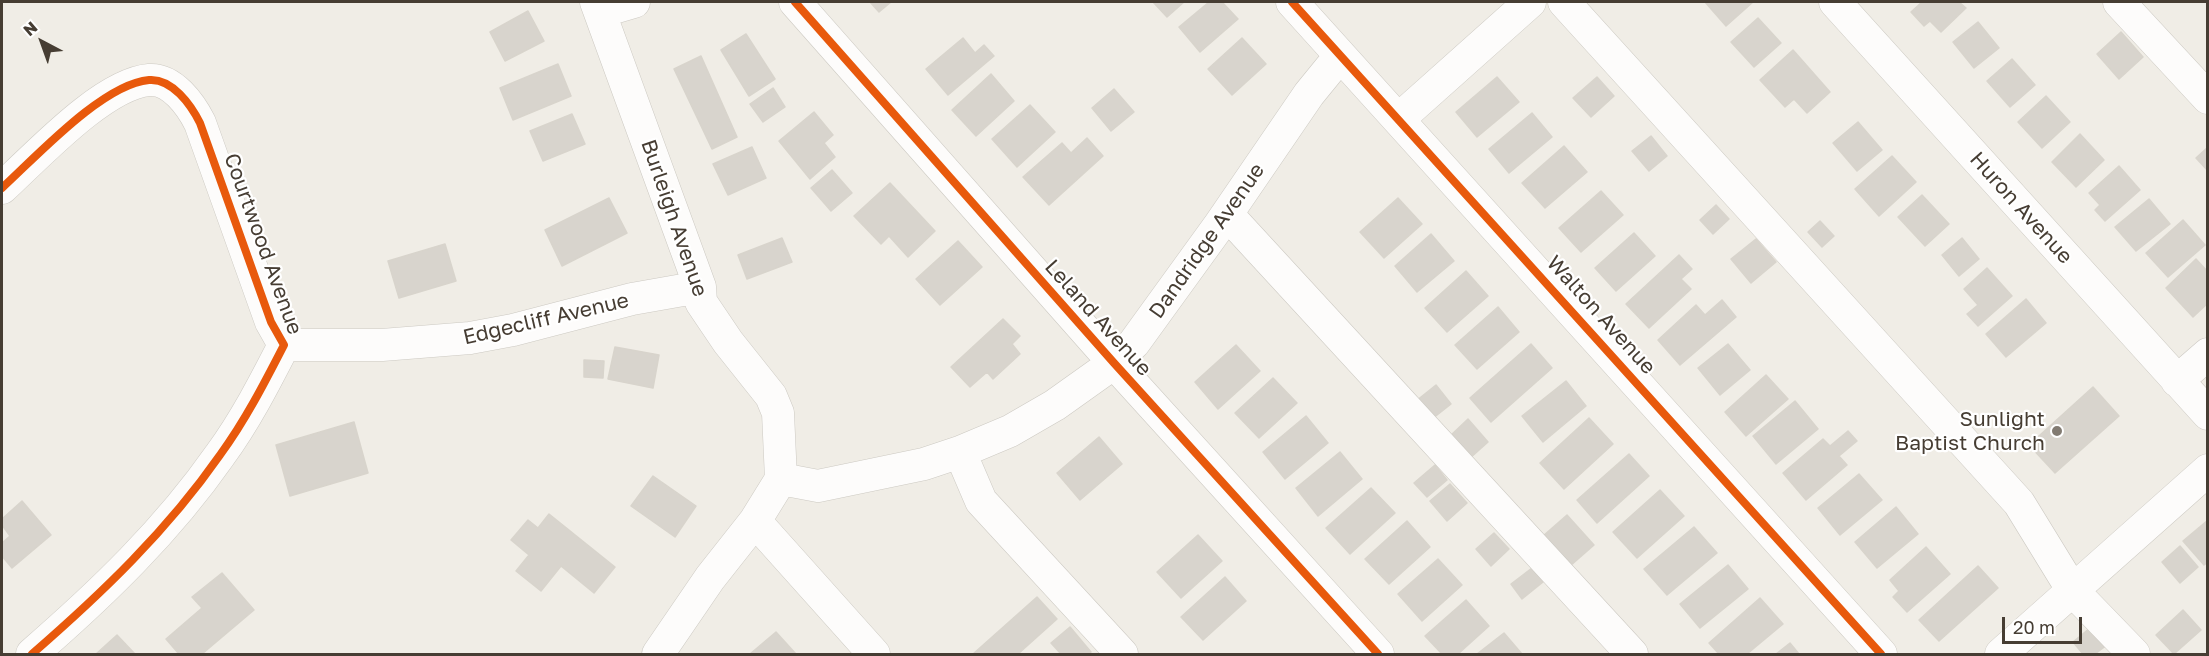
<!DOCTYPE html>
<html>
<head>
<meta charset="utf-8">
<style>
  body { margin:0 }
  #map { position:relative; width:2209px; height:656px; overflow:hidden; background:#f0ede6; font-family:"Golos Text",sans-serif }
  canvas { display:block }
  .frame { position:absolute; inset:0; border:3px solid #463d33; pointer-events:none }
  .north { position:absolute; left:12px; top:12px; width:60px; height:60px; -webkit-text-stroke:4px #fff; paint-order:stroke; rotate:319deg; font-size:16px; font-weight:700; line-height:24px; text-align:center; color:#463d33 }
  .north::after { content:''; display:block; margin:auto; width:21px; height:27px; background:#463d33; clip-path:polygon(50% 0,100% 100%,50% 72%,0 100%) }
  .scale { position:absolute; left:2002px; top:617px; width:80px; height:27px; box-sizing:border-box; border:3px solid #463d33; border-top:0; padding-left:8px; font-size:18px; line-height:21px; white-space:nowrap; color:#463d33; -webkit-text-stroke:4px #fff; paint-order:stroke }
</style>
</head>
<body>
<div id="map">
<canvas width="2209" height="656"></canvas>
<div class="frame"></div>
<div class="north">N</div>
<div class="scale">20 m</div>
</div>
<script>
const ctx = document.querySelector('canvas').getContext('2d');
ctx.lineJoin = 'round';
function fillPath(path, color) { ctx.fillStyle = color; ctx.fill(path, 'evenodd'); }
function strokePath(path, color, width, dash) { ctx.strokeStyle = color; ctx.lineWidth = width; ctx.lineCap = dash ? 'butt' : 'round'; ctx.setLineDash(dash || []); ctx.stroke(path); }
function write(font, color, halo, rows, align = 'center') {
  ctx.font = font + ' "Golos Text",sans-serif'; ctx.lineWidth = 4.5; ctx.setLineDash([]); ctx.textBaseline = 'middle'; ctx.strokeStyle = halo; ctx.fillStyle = color; for (const [text, x, y, turn = 0] of rows) {
    ctx.save(); ctx.translate(x, y); ctx.rotate((+turn || 0) * Math.PI / 180); ctx.textAlign = isNaN(turn) ? turn : align; if (halo) ctx.strokeText(text, 0, 0); ctx.fillText(text, 0, 0); ctx.restore();
  }
}
const building = new Path2D(`
  M 870,2 L 891,2 L 879,12 Z
  M 1153,2 L 1184,2 L 1167,17 Z
  M 1209,2 L 1222,2 L 1238,19 L 1200,52 L 1179,27 Z
  M 1705,2 L 1753,2 L 1726,26 Z
  M 1922,2 L 1959,2 L 1966,8 L 1941,32 L 1930,21 L 1924,26 L 1911,12 Z
  M 528,11 L 544,41 L 505,61 L 490,32 Z
  M 1758,18 L 1781,43 L 1754,67 L 1731,42 Z
  M 1978,22 L 1999,48 L 1974,68 L 1953,42 Z
  M 2121,32 L 2143,57 L 2119,79 L 2097,54 Z
  M 746,34 L 775,79 L 749,96 L 721,50 Z
  M 963,38 L 975,53 L 984,45 L 994,56 L 948,95 L 926,69 Z
  M 1242,38 L 1266,64 L 1232,95 L 1208,69 Z
  M 1793,50 L 1830,92 L 1807,113 L 1794,99 L 1785,107 L 1760,80 Z
  M 701,56 L 737,137 L 712,149 L 674,69 Z
  M 2012,59 L 2035,85 L 2010,107 L 1987,81 Z
  M 558,64 L 571,96 L 513,120 L 500,88 Z
  M 991,74 L 1014,101 L 976,136 L 952,110 Z
  M 1497,77 L 1519,102 L 1477,137 L 1456,112 Z
  M 1597,77 L 1614,96 L 1591,117 L 1573,98 Z
  M 773,88 L 785,107 L 763,122 L 750,104 Z
  M 1114,89 L 1134,112 L 1111,131 L 1092,108 Z
  M 2046,96 L 2070,122 L 2042,148 L 2018,122 Z
  M 1030,105 L 1055,132 L 1017,167 L 992,139 Z
  M 814,112 L 833,135 L 824,143 L 835,157 L 810,179 L 779,141 Z
  M 1532,113 L 1552,137 L 1509,173 L 1489,149 Z
  M 572,114 L 585,144 L 543,161 L 530,131 Z
  M 1858,122 L 1882,150 L 1857,171 L 1833,143 Z
  M 2080,134 L 2104,160 L 2076,187 L 2052,162 Z
  M 1651,136 L 1667,156 L 1649,171 L 1632,151 Z
  M 1087,138 L 1103,156 L 1049,205 L 1023,177 L 1062,143 L 1071,153 Z
  M 1564,146 L 1587,172 L 1545,208 L 1522,183 Z
  M 752,147 L 766,178 L 728,195 L 713,164 Z
  M 2208,147 L 2208,171 L 2196,158 Z
  M 1892,156 L 1916,182 L 1879,216 L 1855,189 Z
  M 2119,166 L 2140,190 L 2105,221 L 2095,210 L 2100,205 L 2089,193 Z
  M 832,170 L 852,193 L 831,211 L 811,188 Z
  M 890,183 L 935,231 L 908,257 L 889,236 L 881,244 L 854,216 Z
  M 1601,191 L 1623,215 L 1581,252 L 1559,228 Z
  M 1922,195 L 1949,224 L 1925,246 L 1898,217 Z
  M 609,198 L 627,233 L 562,266 L 545,230 Z
  M 1398,198 L 1422,224 L 1384,258 L 1360,232 Z
  M 2149,199 L 2170,224 L 2136,251 L 2115,227 Z
  M 1716,205 L 1729,219 L 1713,234 L 1700,220 Z
  M 2183,220 L 2205,245 L 2168,277 L 2146,253 Z
  M 1820,221 L 1834,236 L 1822,247 L 1808,232 Z
  M 1634,233 L 1655,256 L 1616,291 L 1595,268 Z
  M 1431,234 L 1454,261 L 1417,292 L 1395,266 Z
  M 782,238 L 792,262 L 747,279 L 738,255 Z
  M 1962,238 L 1979,259 L 1959,276 L 1942,255 Z
  M 1756,239 L 1776,262 L 1751,283 L 1731,259 Z
  M 958,241 L 982,267 L 940,305 L 916,279 Z
  M 445,244 L 456,281 L 399,298 L 388,261 Z
  M 1679,255 L 1692,269 L 1681,279 L 1691,289 L 1649,328 L 1626,304 Z
  M 2196,259 L 2208,272 L 2208,303 L 2193,317 L 2166,288 Z
  M 1987,268 L 2012,296 L 1978,326 L 1967,314 L 1978,305 L 1964,289 Z
  M 1466,271 L 1488,296 L 1447,332 L 1425,308 Z
  M 2026,299 L 2046,323 L 2006,357 L 1986,334 Z
  M 1722,300 L 1736,317 L 1680,365 L 1658,340 L 1696,305 L 1705,315 Z
  M 1498,307 L 1519,332 L 1477,369 L 1455,345 Z
  M 1003,319 L 1020,336 L 1012,344 L 1020,354 L 993,379 L 987,372 L 970,387 L 951,367 Z
  M 1531,344 L 1552,368 L 1491,422 L 1470,398 Z
  M 1728,344 L 1750,370 L 1720,395 L 1698,368 Z
  M 1236,345 L 1260,371 L 1218,409 L 1195,382 Z
  M 615,347 L 659,355 L 653,388 L 608,379 Z
  M 584,360 L 604,361 L 603,378 L 584,377 Z
  M 1766,375 L 1788,399 L 1746,436 L 1725,412 Z
  M 1273,378 L 1297,403 L 1259,438 L 1235,413 Z
  M 1566,381 L 1586,406 L 1543,442 L 1522,416 Z
  M 1436,385 L 1451,404 L 1432,419 L 1416,401 Z
  M 2093,387 L 2119,416 L 2055,473 L 2029,445 Z
  M 1795,401 L 1818,429 L 1776,464 L 1753,436 Z
  M 1306,416 L 1328,443 L 1285,479 L 1263,452 Z
  M 1589,418 L 1613,444 L 1564,489 L 1540,463 Z
  M 1468,419 L 1488,442 L 1469,459 L 1449,437 Z
  M 354,422 L 368,473 L 290,496 L 276,445 Z
  M 1848,431 L 1857,441 L 1839,456 L 1847,465 L 1806,500 L 1783,473 L 1823,439 L 1830,446 Z
  M 1099,437 L 1122,464 L 1080,500 L 1057,473 Z
  M 1340,452 L 1362,479 L 1318,516 L 1296,488 Z
  M 1629,454 L 1649,476 L 1597,523 L 1577,500 Z
  M 1435,465 L 1447,480 L 1427,497 L 1414,483 Z
  M 1859,474 L 1882,500 L 1840,535 L 1818,508 Z
  M 653,476 L 696,506 L 675,537 L 631,506 Z
  M 1450,484 L 1467,503 L 1447,521 L 1430,501 Z
  M 1371,488 L 1395,513 L 1350,554 L 1326,528 Z
  M 1660,490 L 1684,516 L 1637,558 L 1613,532 Z
  M 22,501 L 51,535 L 12,568 L 2,556 L 2,543 L 10,536 L 2,525 L 2,519 Z
  M 1896,507 L 1918,534 L 1877,568 L 1855,542 Z
  M 549,514 L 615,567 L 594,593 L 561,566 L 541,591 L 516,571 L 529,555 L 511,540 L 528,520 L 538,528 Z
  M 1567,515 L 1594,545 L 1570,566 L 1543,536 Z
  M 2208,520 L 2208,562 L 2204,565 L 2183,541 Z
  M 1407,521 L 1430,547 L 1389,584 L 1365,559 Z
  M 1694,527 L 1717,553 L 1667,595 L 1644,569 Z
  M 1494,533 L 1509,549 L 1491,566 L 1476,549 Z
  M 1198,535 L 1222,561 L 1181,598 L 1157,572 Z
  M 2180,546 L 2198,567 L 2180,583 L 2162,562 Z
  M 1926,547 L 1950,574 L 1907,612 L 1893,597 L 1899,591 L 1890,580 Z
  M 1438,559 L 1462,585 L 1422,621 L 1398,594 Z
  M 1728,565 L 1748,589 L 1700,628 L 1680,604 Z
  M 1978,566 L 1998,588 L 1939,641 L 1919,620 Z
  M 1532,568 L 1543,582 L 1522,599 L 1511,584 Z
  M 222,573 L 254,610 L 202,654 L 179,654 L 166,639 L 202,608 L 192,597 Z
  M 1225,577 L 1246,601 L 1203,640 L 1181,617 Z
  M 1037,597 L 1057,619 L 1018,654 L 973,654 Z
  M 1760,598 L 1783,624 L 1747,654 L 1719,654 L 1709,643 Z
  M 1466,600 L 1489,626 L 1458,654 L 1442,654 L 1425,636 Z
  M 2183,610 L 2201,630 L 2174,654 L 2156,635 Z
  M 2096,623 L 2111,642 L 2095,654 L 2083,654 L 2073,642 Z
  M 1070,627 L 1091,652 L 1087,654 L 1061,654 L 1051,643 Z
  M 776,632 L 796,654 L 750,654 Z
  M 1504,633 L 1522,654 L 1477,654 Z
  M 117,635 L 135,654 L 96,654 Z
  M 1790,643 L 1799,654 L 1776,654 Z`);
const minor = new Path2D(`
  M 596,2 L 700,287 L 701,302 L 728,342 L 771,396 L 778,413 L 781,479 L 755,521 L 710,578 L 658,654
  M 795,2 L 1114,363 L 1378,654
  M 1292,2 L 1881,654
  M 1564,2 L 2019,503 L 2073,591 L 2134,654
  M 1835,2 L 2208,414
  M 2119,2 L 2208,98
  M 600,12 L 634,2
  M 1400,118 L 1530,2
  M 2,188 C 37,156 103,84 149,80 C 172,78 191,105 200,123 L 271,322 L 284,345 C 265,382 245,421 220,455 C 167,531 101,594 32,654
  M 1227,214 L 1632,654
  M 284,345 L 382,345 L 470,338 L 513,330 L 632,299 L 700,287
  M 2177,381 L 2208,354
  M 960,452 L 981,501 L 1122,654
  M 781,479 L 818,486 L 924,464 L 960,452 L 1010,431 L 1055,405 L 1114,363 L 1134,343 L 1218,227 L 1309,94 L 1340,56
  M 755,521 L 874,654
  M 2001,654 L 2208,470`);
const cycleway = new Path2D(`
  M 795,2 L 1114,363 L 1378,654
  M 1292,2 L 1881,654
  M 2,188 C 37,156 103,84 149,80 C 172,78 191,105 200,123 L 271,322 L 284,345 C 265,382 245,421 220,455 C 167,531 101,594 32,654`);
const markers = [
  [2057,431,6,"#827b72"]
];
const streetNames = [
  ["Huron Avenue",2021,208,48],
  ["Burleigh Avenue",674,218,71],
  ["Dandridge Avenue",1207,241,-55],
  ["Courtwood Avenue",263,244,70],
  ["Walton Avenue",1601,315,48],
  ["Leland Avenue",1098,318,48],
  ["Edgecliff Avenue",546,319,-13]
];
const poiNames = [
  ["Sunlight",2045,419],
  ["Baptist Church",2045,443]
];
fillPath(building, '#d8d4cd');
strokePath(building, '#d8d4cc', 1.5);
strokePath(minor, '#ccc9c2', 33);
strokePath(minor, '#fdfcfb', 32);
strokePath(cycleway, '#e8590c', 8);
for (const [x, y, r, color] of markers) { const dot = new Path2D(); dot.arc(x, y, r, 0, 2 * Math.PI); ctx.fillStyle = color; ctx.fill(dot); strokePath(dot, '#fff', 2); }
write('21px', '#463d33', '#fff', streetNames);
write('21px', '#463d33', '#fff', poiNames, 'right');
</script>
</body>
</html>
